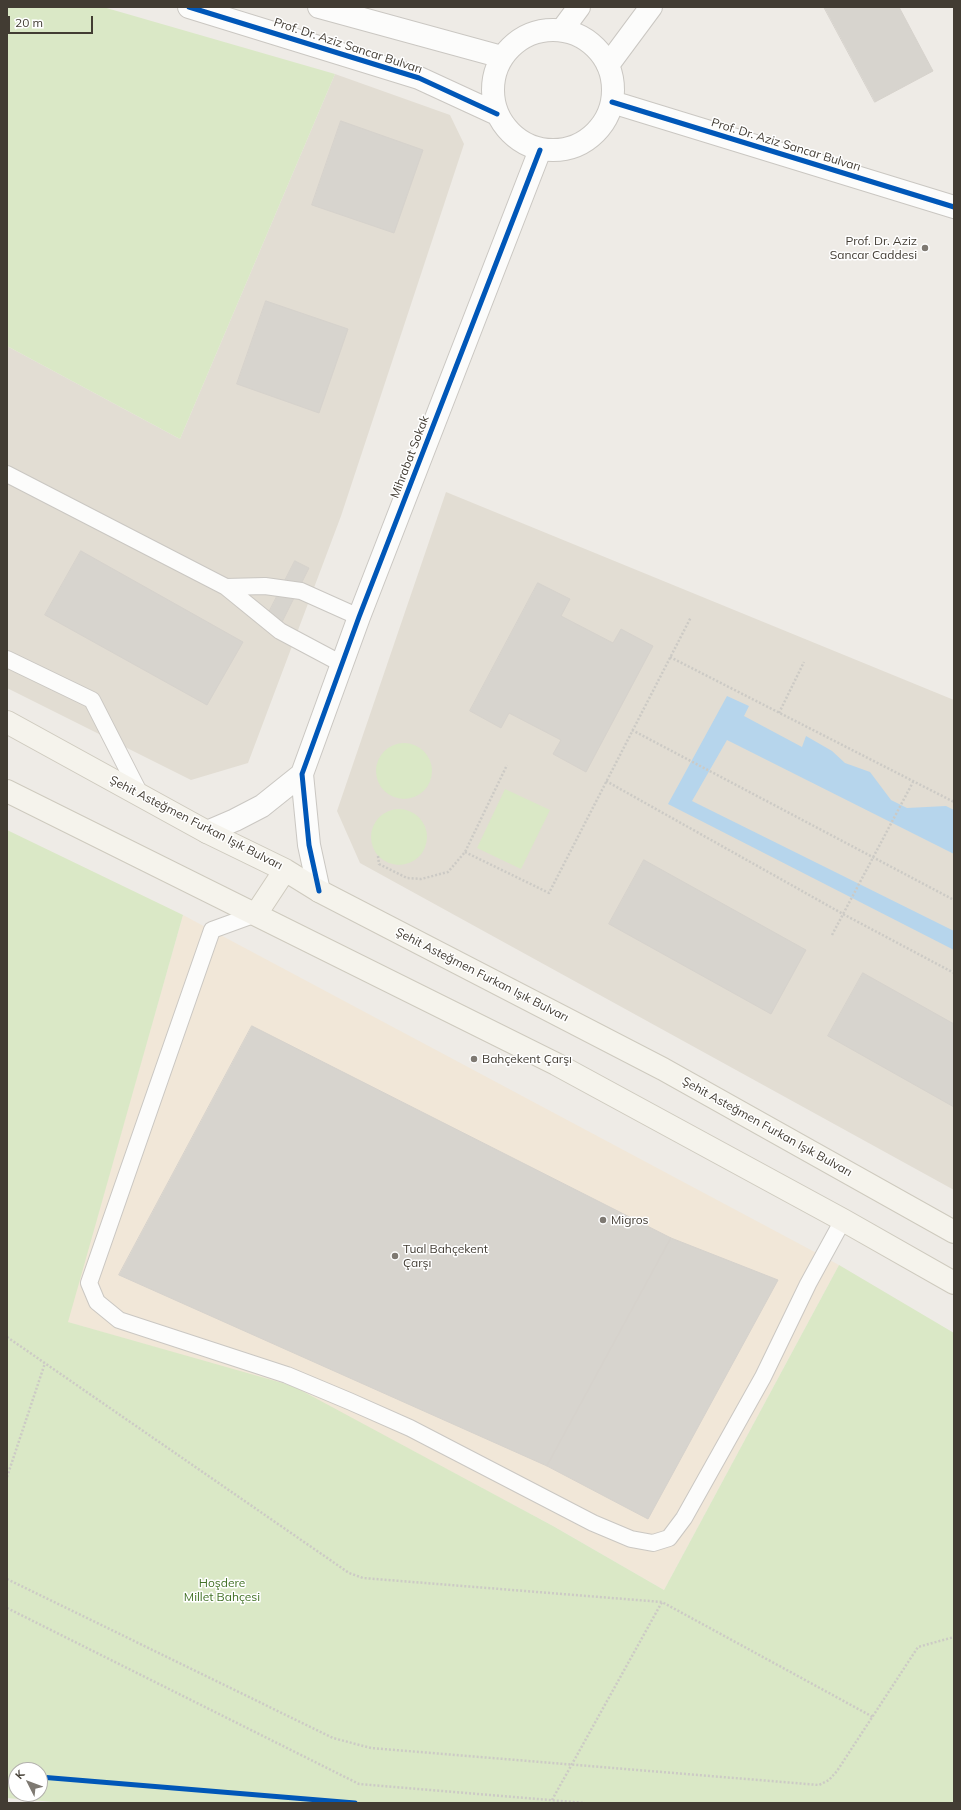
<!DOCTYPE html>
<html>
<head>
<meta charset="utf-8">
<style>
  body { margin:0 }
  #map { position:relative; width:961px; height:1810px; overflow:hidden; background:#eeebe6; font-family:Mulish,sans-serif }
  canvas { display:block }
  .frame { position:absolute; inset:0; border:8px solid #423c33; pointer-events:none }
  .north { position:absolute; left:8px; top:1762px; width:40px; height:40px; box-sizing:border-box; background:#fff; border:1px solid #b3b1ad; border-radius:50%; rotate:312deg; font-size:11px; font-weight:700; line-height:16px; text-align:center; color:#423c33 }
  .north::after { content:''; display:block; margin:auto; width:14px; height:18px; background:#7e7972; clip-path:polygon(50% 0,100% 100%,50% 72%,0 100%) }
  .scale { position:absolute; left:8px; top:16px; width:85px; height:18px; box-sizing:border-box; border:2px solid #423c33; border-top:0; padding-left:5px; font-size:12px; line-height:14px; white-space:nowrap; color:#423c33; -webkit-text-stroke:3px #fff; paint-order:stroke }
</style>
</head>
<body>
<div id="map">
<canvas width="961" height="1810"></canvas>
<div class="frame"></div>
<div class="north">K</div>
<div class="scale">20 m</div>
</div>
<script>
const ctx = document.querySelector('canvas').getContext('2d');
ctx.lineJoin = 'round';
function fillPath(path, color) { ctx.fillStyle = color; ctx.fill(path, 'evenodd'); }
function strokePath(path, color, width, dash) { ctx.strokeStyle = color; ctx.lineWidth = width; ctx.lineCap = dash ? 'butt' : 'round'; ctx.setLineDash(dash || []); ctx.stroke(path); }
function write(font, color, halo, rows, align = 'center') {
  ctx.font = font + ' Mulish,sans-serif'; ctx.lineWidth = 3; ctx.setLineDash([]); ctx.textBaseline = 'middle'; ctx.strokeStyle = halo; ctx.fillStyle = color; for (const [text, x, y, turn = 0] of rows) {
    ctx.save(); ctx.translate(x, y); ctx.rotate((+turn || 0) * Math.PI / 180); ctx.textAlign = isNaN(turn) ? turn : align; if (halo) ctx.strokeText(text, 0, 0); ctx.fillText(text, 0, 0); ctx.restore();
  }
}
const residential = new Path2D(`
  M 335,74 L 450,115 L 464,144 L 341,516 L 248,763 L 191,780 L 7,688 L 7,346 L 180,439 Z
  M 446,492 L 954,700 L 954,1190 L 360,863 L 337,811 Z`);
const commercial = new Path2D(`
  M 183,915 L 839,1265 L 664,1590 L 553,1526 L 293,1387 L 67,1322 Z`);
const green = new Path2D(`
  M 7,7 L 103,7 L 335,74 L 180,439 L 7,346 Z
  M376 771a28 28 0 1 1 56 0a28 28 0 1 1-56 0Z
  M 505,789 L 550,810 L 521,869 L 477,848 Z
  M371 837a28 28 0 1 1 56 0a28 28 0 1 1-56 0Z
  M 7,830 L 183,915 L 68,1322 L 293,1386 L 553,1526 L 664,1590 L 839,1265 L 954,1333 L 954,1803 L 66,1803 L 7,1798 ZM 16,1770 L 40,1770 L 40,1794 L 16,1794 Z`);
const water = new Path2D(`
  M 727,696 L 749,706 L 744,716 L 802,747 L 806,736 L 832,751 L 845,763 L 870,772 L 891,800 L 907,808 L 946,806 L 954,810 L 954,854 L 727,740 L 692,801 L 954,931 L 954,950 L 668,804 Z`);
const building = new Path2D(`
  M 824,7 L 899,7 L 933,71 L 875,102 Z
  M 341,121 L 423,150 L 394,233 L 312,205 Z
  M 266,301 L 348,329 L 319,413 L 237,384 Z
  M 81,551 L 243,642 L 207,705 L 45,615 Z
  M 295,561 L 309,568 L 276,634 L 262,626 Z
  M 538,583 L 570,599 L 561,616 L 613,643 L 621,629 L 653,646 L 586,772 L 553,754 L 561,740 L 509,713 L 501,728 L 470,711 Z
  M 644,860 L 806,950 L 771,1014 L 609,924 Z
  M 863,973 L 954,1024 L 954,1107 L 828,1036 Z
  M 252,1026 L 671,1238 L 547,1466 L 119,1275 Z
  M 671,1238 L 778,1280 L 648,1519 L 547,1466 Z`);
const path = new Path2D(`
  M 670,657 L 954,802
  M 779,713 L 804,662
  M 632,730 L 954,900
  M 606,781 L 843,914 L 954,973
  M 465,852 L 549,893 L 691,617
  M 378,856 L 379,864 L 407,878 L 421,879 L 448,872 L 465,852 L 507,765
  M 832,935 L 913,782
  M 7,1337 L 349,1573 L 363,1578 L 662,1602 L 873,1717
  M 7,1477 L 45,1363
  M 7,1579 L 333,1738 L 371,1748 L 819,1785 L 829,1780 L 837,1771 L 918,1647 L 954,1637
  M 7,1608 L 359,1784 L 585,1803
  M 552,1800 L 662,1602`);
const service = new Path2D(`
  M 7,474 L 226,587 L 280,631 L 342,664
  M 226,587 L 265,586 L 301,591 L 359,617
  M 7,659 L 92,700 L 141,796
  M 256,914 L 212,930 L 89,1283 L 97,1302 L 119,1320 L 287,1375 L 349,1401 L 410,1428 L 593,1523 L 631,1539 L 653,1543 L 669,1538 L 684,1518 L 763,1377 L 808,1284 L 843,1220`);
const minor = new Path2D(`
  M 562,30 L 579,7
  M 608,65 L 651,7
  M 207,832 L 235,820 L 262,806 L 302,774
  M 319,891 L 309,845 L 302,774 L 359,617 L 540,150`);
const tertiary = new Path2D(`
  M 189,7 L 419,78 L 497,114
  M 319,7 L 502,57
  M493 90a60 60 0 1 1 120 0a60 60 0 1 1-120 0Z
  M 612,102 L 954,207`);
const secondary = new Path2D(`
  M 7,722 L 207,832 L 285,870 L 319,891 L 663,1069 L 954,1232
  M 7,791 L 556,1064 L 843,1220 L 954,1283
  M 256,914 L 285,870`);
const cycleway = new Path2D(`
  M 189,7 L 419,78 L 497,114
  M 612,102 L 954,207
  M 319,891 L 309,845 L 302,774 L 359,617 L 540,150
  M 40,1777 L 355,1803`);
const markers = [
  [925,248,4,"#7e7972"],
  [474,1059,4,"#7e7972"],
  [603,1220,4,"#7e7972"],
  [395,1256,4,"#7e7972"]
];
const streetNames = [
  ["Prof. Dr. Aziz Sancar Bulvarı",348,46,18],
  ["Prof. Dr. Aziz Sancar Bulvarı",786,145,17],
  ["Mihrabat Sokak",410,457,-69],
  ["Şehit Asteğmen Furkan Işık Bulvarı",196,823,27],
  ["Şehit Asteğmen Furkan Işık Bulvarı",482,975,27],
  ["Şehit Asteğmen Furkan Işık Bulvarı",767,1127,29]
];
const poiNames = [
  ["Prof. Dr. Aziz",917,241,"right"],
  ["Sancar Caddesi",917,255,"right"],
  ["Bahçekent Çarşı",482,1059],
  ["Migros",611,1220],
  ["Tual Bahçekent",403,1249],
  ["Çarşı",403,1263]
];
const parkNames = [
  ["Hoşdere",222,1583],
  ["Millet Bahçesi",222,1597]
];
fillPath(residential, '#e2ddd3');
fillPath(commercial, '#f1e7d8');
fillPath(green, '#dae8c6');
fillPath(water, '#b6d5ec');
fillPath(building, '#d7d4ce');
strokePath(building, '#d6d2cc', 1);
strokePath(service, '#cac7c2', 18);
strokePath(minor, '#cac7c2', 24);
strokePath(tertiary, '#cac7c2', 24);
strokePath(secondary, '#cecabe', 24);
strokePath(path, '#cccac5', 2.5, [2, 2]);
strokePath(service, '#fcfcfb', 16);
strokePath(minor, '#fcfcfb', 22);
strokePath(tertiary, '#fcfcfb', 22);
strokePath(secondary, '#f5f3ec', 22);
strokePath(cycleway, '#0057b8', 5);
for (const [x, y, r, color] of markers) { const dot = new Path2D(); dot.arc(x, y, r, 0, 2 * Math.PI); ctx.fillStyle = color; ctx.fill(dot); strokePath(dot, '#fff', 1.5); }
write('12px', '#423c33', '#fff', streetNames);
write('12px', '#423c33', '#fff', poiNames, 'left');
write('12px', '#437228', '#fff', parkNames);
</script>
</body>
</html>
